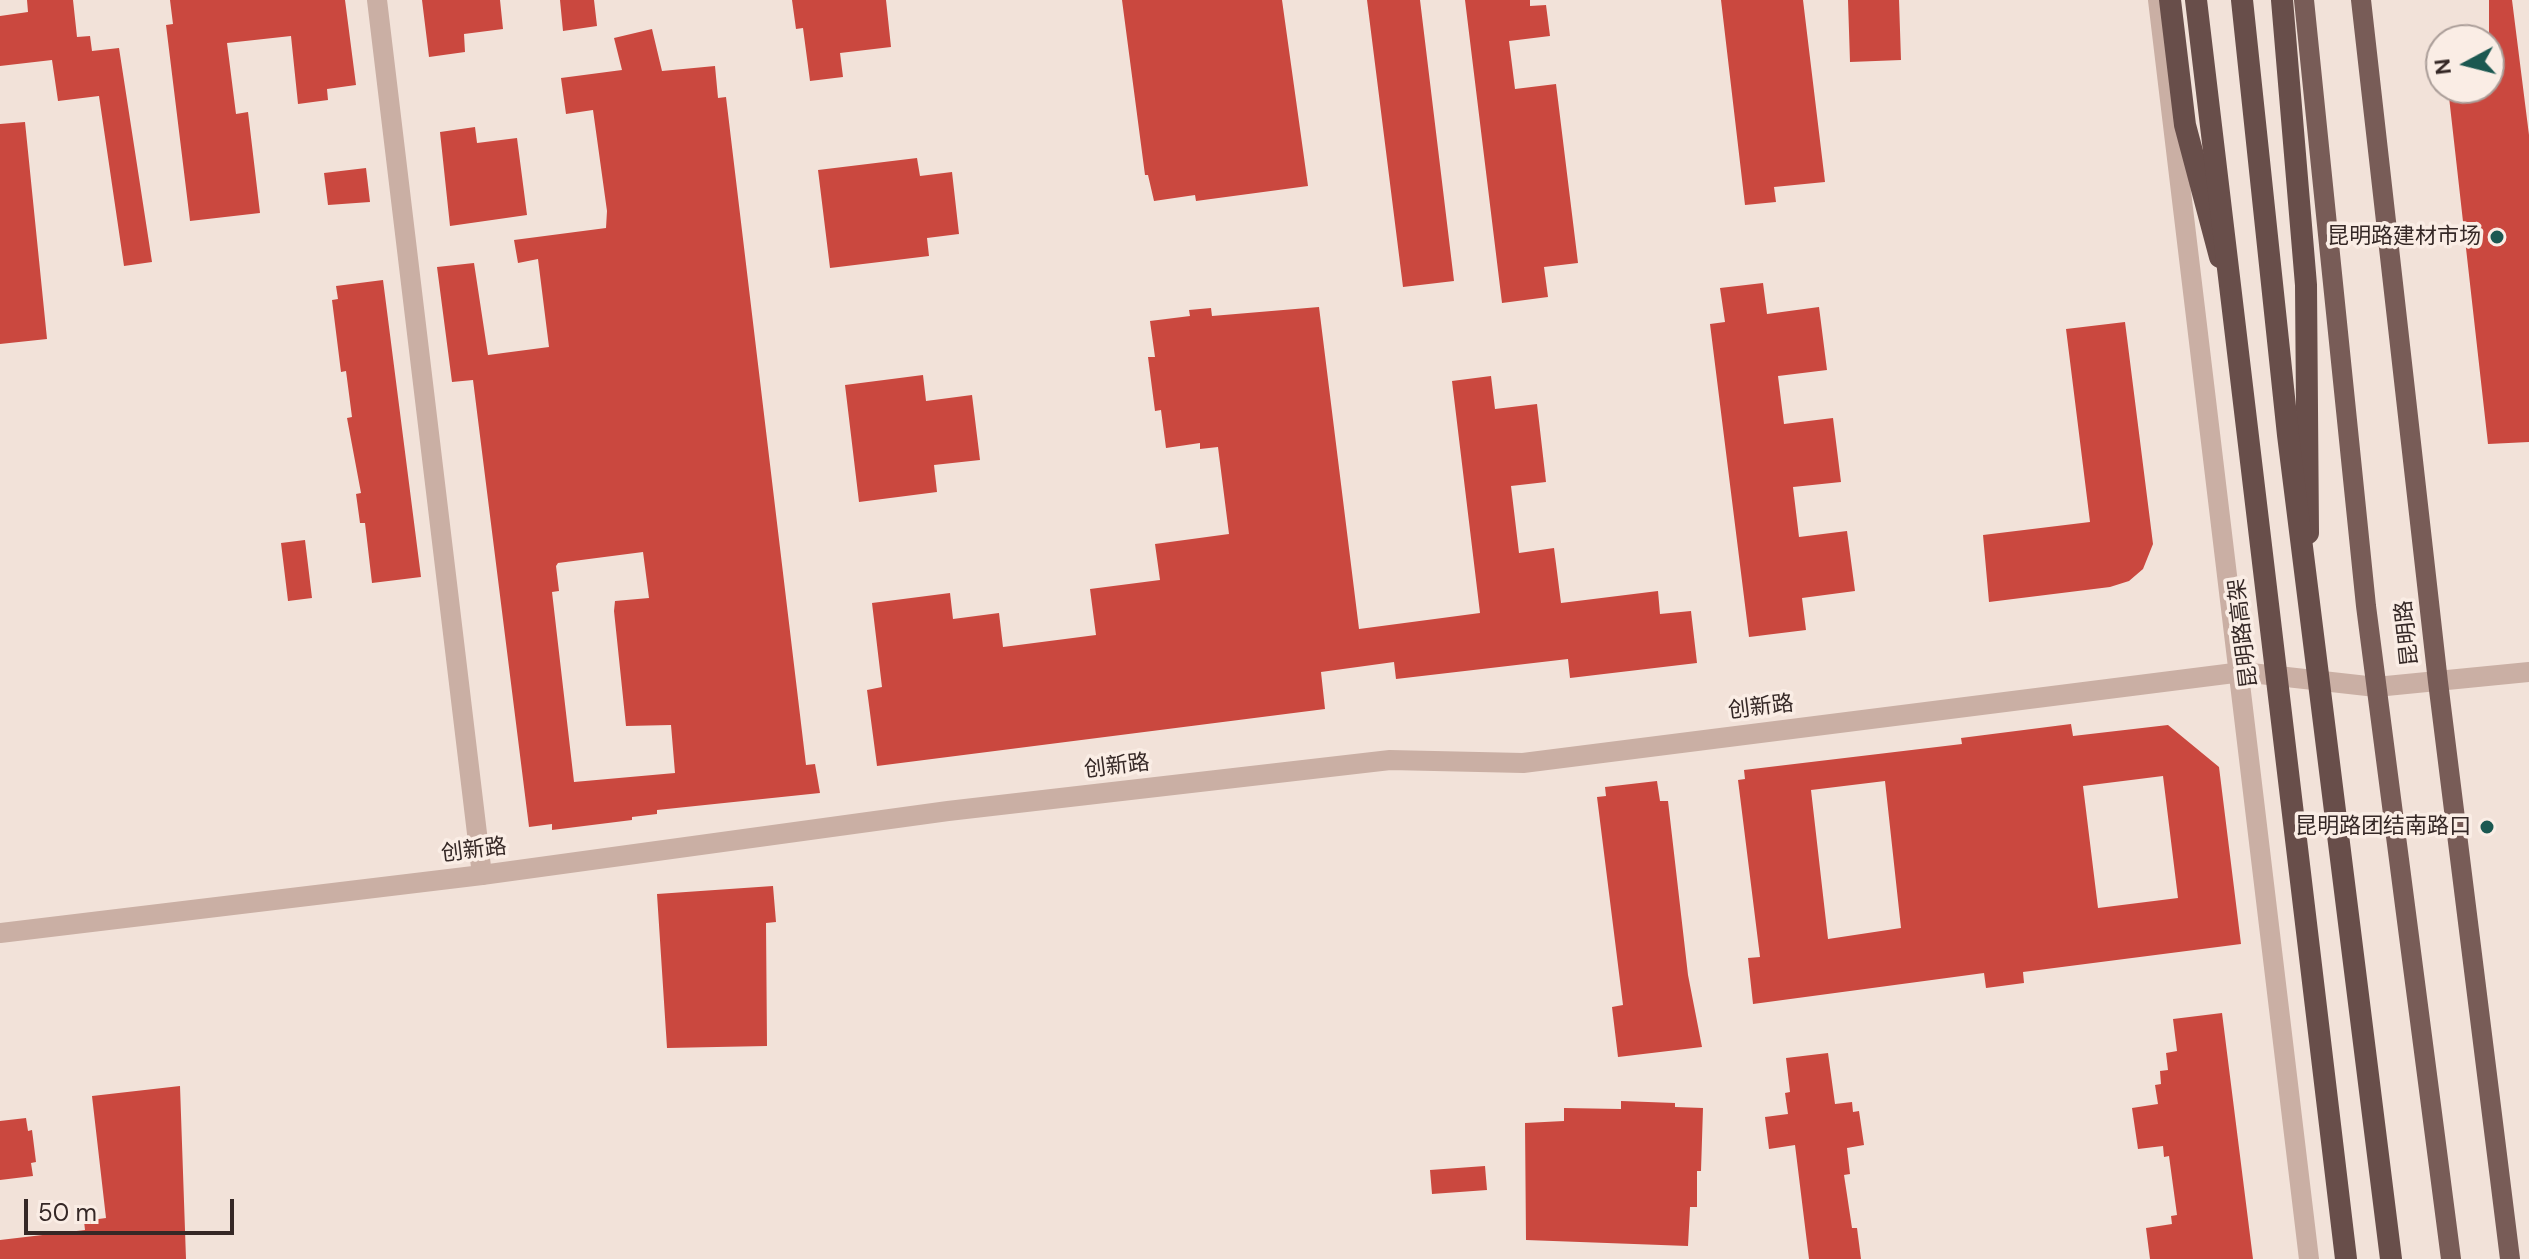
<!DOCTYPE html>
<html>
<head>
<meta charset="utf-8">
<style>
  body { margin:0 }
  #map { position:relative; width:2529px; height:1259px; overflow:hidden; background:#f2e2d9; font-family:"DM Sans",sans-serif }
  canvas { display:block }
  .north { position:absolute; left:2425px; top:24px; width:80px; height:80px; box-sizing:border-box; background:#faede5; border:2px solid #ab9e99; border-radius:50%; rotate:263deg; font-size:22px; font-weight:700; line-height:32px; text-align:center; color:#352826 }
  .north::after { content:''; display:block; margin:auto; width:28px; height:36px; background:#1b5851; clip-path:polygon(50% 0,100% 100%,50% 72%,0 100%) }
  .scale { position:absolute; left:24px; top:1199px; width:210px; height:36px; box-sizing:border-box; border:4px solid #352826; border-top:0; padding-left:10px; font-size:24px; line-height:28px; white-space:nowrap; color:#352826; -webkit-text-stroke:6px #faede5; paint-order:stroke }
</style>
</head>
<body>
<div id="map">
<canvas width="2529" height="1259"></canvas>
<div class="north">N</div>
<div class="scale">50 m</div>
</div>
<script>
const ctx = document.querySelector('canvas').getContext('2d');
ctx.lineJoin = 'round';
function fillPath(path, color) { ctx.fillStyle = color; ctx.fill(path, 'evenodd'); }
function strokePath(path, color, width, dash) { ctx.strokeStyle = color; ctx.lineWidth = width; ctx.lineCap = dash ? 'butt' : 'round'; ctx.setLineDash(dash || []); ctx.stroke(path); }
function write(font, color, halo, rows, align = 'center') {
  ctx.font = font + ' "DM Sans","Noto Sans SC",sans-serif'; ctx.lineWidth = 7; ctx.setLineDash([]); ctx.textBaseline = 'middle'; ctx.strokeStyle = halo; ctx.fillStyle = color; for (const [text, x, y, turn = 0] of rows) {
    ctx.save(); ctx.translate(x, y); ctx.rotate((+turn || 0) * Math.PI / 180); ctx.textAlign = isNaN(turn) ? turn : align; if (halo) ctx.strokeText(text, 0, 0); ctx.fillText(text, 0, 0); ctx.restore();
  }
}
const building = new Path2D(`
  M 27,0 L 73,0 L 77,37 L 90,36 L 92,51 L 119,48 L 152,262 L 124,266 L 99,96 L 58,101 L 52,60 L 0,66 L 0,16 L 28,12 Z
  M 170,0 L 345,0 L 356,85 L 327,89 L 328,100 L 298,104 L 291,36 L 227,43 L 236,114 L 248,112 L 260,213 L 190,221 L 166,25 L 173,24 Z
  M 422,0 L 500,0 L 503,29 L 464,34 L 465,52 L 429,57 Z
  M 560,0 L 594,0 L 597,26 L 563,31 Z
  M 792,0 L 886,0 L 891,47 L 840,53 L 843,77 L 810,81 L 803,28 L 796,29 Z
  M 1122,0 L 1282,0 L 1308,186 L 1196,201 L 1195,195 L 1154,201 L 1148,175 L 1145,175 Z
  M 1367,0 L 1420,0 L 1454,281 L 1403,287 Z
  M 1465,0 L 1530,0 L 1530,6 L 1546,5 L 1550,36 L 1509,41 L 1515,89 L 1556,84 L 1578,263 L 1544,267 L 1548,297 L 1502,303 Z
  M 1721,0 L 1803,0 L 1825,182 L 1774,187 L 1776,202 L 1745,205 Z
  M 1848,0 L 1899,0 L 1901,60 L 1850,62 Z
  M 2489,0 L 2512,0 L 2529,135 L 2529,442 L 2488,444 L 2448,88 L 2489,88 Z
  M 652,29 L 662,71 L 715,66 L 718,98 L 726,97 L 806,765 L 815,764 L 820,793 L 657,810 L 657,814 L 632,817 L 632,820 L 552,830 L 552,824 L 529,827 L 473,380 L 452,382 L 437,267 L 474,263 L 488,355 L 549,347 L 538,259 L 518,263 L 514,240 L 606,228 L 607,211 L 593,110 L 566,114 L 561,78 L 622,70 L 614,38 ZM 643,552 L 649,598 L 615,601 L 614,611 L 626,726 L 671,725 L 675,773 L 574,782 L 552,592 L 559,591 L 556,566 L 558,563 Z
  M 25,122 L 47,339 L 0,344 L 0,124 Z
  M 475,127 L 477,143 L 517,138 L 527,215 L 450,226 L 440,132 Z
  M 917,158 L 920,176 L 952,172 L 959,234 L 927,238 L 929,256 L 830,268 L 818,170 Z
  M 366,168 L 370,202 L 328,205 L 324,173 Z
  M 383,280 L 421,577 L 372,583 L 365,523 L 360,523 L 356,494 L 361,493 L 347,418 L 352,417 L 346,371 L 341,372 L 332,300 L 338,299 L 336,286 Z
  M 1763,283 L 1767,314 L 1819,307 L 1827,370 L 1778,376 L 1784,424 L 1833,418 L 1841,482 L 1793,487 L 1799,537 L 1847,531 L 1855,591 L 1802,598 L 1806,630 L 1749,637 L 1710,324 L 1725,322 L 1720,288 Z
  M 1319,307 L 1359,629 L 1480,613 L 1452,381 L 1491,376 L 1495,409 L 1537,404 L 1546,482 L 1511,486 L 1519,553 L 1554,548 L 1561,603 L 1658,591 L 1660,614 L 1691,611 L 1697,663 L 1570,678 L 1568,659 L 1396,679 L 1394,662 L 1321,672 L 1325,709 L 877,766 L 867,690 L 882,687 L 872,603 L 950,593 L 953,619 L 999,613 L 1003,647 L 1096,635 L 1090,589 L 1160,580 L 1155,544 L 1229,534 L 1218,447 L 1200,449 L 1200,443 L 1166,448 L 1161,410 L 1155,411 L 1152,388 L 1148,357 L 1155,357 L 1150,321 L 1190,316 L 1189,310 L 1211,308 L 1212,316 Z
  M 2125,322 L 2153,544 L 2143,569 L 2129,581 L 2110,587 L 1989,602 L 1983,535 L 2090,522 L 2066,329 Z
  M 923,375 L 926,401 L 972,395 L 980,460 L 934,465 L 937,492 L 859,502 L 845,385 Z
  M 305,540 L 312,598 L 288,601 L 281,543 Z
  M 2071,724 L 2073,736 L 2168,725 L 2219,767 L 2241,944 L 2023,972 L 2024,983 L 1986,988 L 1984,973 L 1753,1004 L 1748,958 L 1760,957 L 1738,780 L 1745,779 L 1744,770 L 1962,744 L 1961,738 ZM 2163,776 L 2178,898 L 2098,908 L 2083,786 ZM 1885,781 L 1901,928 L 1828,939 L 1811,790 Z
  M 1657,781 L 1660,801 L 1668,801 L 1688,975 L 1702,1047 L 1618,1057 L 1612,1007 L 1623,1005 L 1597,797 L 1606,796 L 1605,787 Z
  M 773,886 L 776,922 L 766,923 L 767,1046 L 667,1048 L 657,894 Z
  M 2222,1013 L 2253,1259 L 2150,1259 L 2146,1228 L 2172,1224 L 2171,1216 L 2177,1215 L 2169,1156 L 2164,1157 L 2163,1146 L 2138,1149 L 2132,1108 L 2158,1104 L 2155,1085 L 2161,1084 L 2160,1071 L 2168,1070 L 2166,1053 L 2177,1051 L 2173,1019 Z
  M 1828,1053 L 1835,1104 L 1852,1102 L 1853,1112 L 1859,1111 L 1864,1145 L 1847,1148 L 1850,1174 L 1844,1175 L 1852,1228 L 1857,1228 L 1861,1259 L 1809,1259 L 1795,1145 L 1769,1149 L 1765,1117 L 1788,1114 L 1785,1093 L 1790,1092 L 1786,1058 Z
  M 180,1086 L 186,1259 L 0,1259 L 0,1240 L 85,1230 L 84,1221 L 106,1218 L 92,1096 Z
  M 1621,1101 L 1675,1103 L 1675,1107 L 1703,1108 L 1701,1171 L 1697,1171 L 1697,1207 L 1690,1207 L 1688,1246 L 1526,1240 L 1525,1123 L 1564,1121 L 1564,1108 L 1621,1109 Z
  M 26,1118 L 28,1131 L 32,1130 L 36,1162 L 31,1163 L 33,1176 L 0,1180 L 0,1121 Z
  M 1485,1166 L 1487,1190 L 1432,1194 L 1430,1170 Z`);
const minor = new Path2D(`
  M 377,0 L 482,875
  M 2158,0 L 2309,1259
  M 2242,672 L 2376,687`);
const tertiary = new Path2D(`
  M 2376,687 L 2529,672
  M 0,933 L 482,875 L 948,811 L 1390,760 L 1523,763 L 2242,672`);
const primary = new Path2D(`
  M 2304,0 L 2366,606 L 2451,1259
  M 2361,0 L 2438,682 L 2510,1259`);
const trunk = new Path2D(`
  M 2170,0 L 2185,125 L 2220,257
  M 2282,0 L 2306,285 L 2308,533`);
const trunkBridge = new Path2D(`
  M 2196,0 L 2346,1259
  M 2242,0 L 2288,435 L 2391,1259`);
const markers = [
  [2497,237,8,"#1b5851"],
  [2487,827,8,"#1b5851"]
];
const poiNames = [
  ["昆明路建材市场",2481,237],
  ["昆明路团结南路口",2471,827]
];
const streetNames = [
  ["昆明路高架",2244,633,-97],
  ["昆明路",2408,633,-96],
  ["创新路",1761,708,-7],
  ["创新路",1117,767,-7],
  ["创新路",474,851,-7]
];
fillPath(building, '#ca483f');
strokePath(minor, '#caafa4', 20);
strokePath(tertiary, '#caafa4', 20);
strokePath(primary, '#785c57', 20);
strokePath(trunk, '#684e4a', 22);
strokePath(trunkBridge, '#684e4a', 22);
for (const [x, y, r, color] of markers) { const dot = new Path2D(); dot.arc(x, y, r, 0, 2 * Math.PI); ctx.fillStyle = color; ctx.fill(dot); strokePath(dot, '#faede5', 3); }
write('22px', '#352826', '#faede5', poiNames, 'right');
write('22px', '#352826', '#faede5', streetNames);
</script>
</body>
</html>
